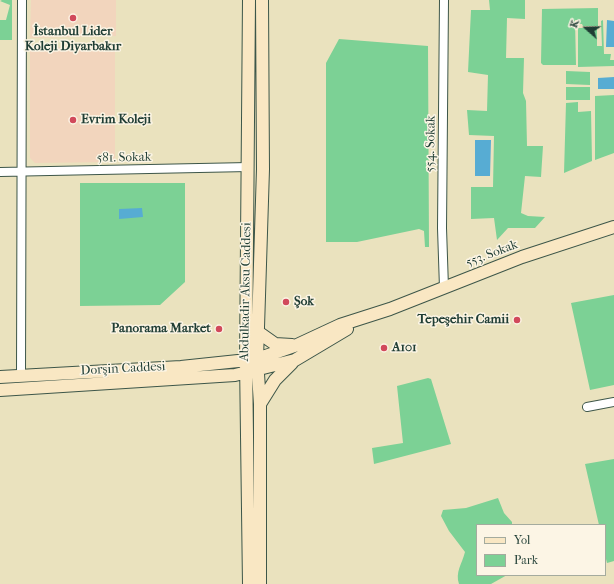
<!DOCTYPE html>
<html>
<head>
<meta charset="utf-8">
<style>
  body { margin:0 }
  #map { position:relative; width:614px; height:584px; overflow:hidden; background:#eae2be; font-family:"IM FELL French Canon",serif }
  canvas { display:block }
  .legend { position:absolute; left:476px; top:524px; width:130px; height:52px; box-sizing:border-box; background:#fcf5e5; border:1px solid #a4ab9e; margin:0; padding:5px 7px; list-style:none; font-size:12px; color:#1f3d34 }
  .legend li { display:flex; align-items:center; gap:8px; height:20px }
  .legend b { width:20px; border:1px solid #a4ab9e }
  .north { position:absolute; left:566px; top:8px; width:40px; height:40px; -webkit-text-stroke:3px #fcf5e5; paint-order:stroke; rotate:290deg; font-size:11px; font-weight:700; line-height:16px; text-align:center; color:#1f3d34 }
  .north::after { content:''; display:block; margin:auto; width:14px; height:18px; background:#1f3d34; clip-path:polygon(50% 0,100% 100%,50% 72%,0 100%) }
</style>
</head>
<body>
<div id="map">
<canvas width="614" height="584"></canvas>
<ul class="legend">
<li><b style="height:5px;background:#f9e7c3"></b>Yol</li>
<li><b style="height:11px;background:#7cd195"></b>Park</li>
</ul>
<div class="north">K</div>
</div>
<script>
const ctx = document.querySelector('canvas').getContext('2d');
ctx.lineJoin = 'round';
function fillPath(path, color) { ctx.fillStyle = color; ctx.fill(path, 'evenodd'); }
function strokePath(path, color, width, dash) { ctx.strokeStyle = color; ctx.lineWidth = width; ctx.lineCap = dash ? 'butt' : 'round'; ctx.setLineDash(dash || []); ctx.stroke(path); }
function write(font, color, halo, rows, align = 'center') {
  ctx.font = font + ' "IM FELL French Canon",serif'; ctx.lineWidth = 3; ctx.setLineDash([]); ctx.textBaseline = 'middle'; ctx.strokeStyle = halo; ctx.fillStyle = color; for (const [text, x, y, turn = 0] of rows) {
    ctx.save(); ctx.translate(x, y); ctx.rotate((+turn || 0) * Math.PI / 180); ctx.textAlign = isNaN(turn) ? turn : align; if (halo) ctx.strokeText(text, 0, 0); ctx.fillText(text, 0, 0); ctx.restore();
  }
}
const built = new Path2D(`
  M 31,0 L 116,0 L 116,36 L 30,38 Z
  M 115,45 L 115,162 L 35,163 L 30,158 L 30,48 Z`);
const green = new Path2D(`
  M 2,0 L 12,0 L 12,40 L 0,40 L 0,20 L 6,20 L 10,5 L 0,1 Z
  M 489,0 L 525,0 L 525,19 L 507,18 L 506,58 L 524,58 L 523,93 L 526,101 L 527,146 L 543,146 L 541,177 L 525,176 L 521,213 L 528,216 L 545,217 L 535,228 L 508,228 L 497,240 L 494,218 L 471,219 L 471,187 L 493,187 L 494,136 L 469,135 L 467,110 L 487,111 L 488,75 L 468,72 L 471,10 L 490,10 Z
  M 598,8 L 598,26 L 583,26 L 582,24 L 577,24 L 577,20 L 575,20 L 576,65 L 543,65 L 541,63 L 542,9 Z
  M 603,20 L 604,54 L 611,54 L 610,60 L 614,60 L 614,66 L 578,67 L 578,28 L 597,28 L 597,46 L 602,46 L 601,21 Z
  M 339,39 L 428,46 L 429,247 L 425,247 L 424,231 L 419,229 L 357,242 L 326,242 L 326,63 Z
  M 566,71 L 590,72 L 590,85 L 566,84 Z
  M 566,87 L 590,87 L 590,100 L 566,100 Z
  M 614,95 L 614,153 L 595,160 L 595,96 Z
  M 578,102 L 578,112 L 591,111 L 592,161 L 564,173 L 566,103 Z
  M 80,183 L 185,183 L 185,282 L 160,305 L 80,306 Z
  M 614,295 L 614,385 L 590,390 L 571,303 Z
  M 428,378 L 431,379 L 451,444 L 374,464 L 372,448 L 403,443 L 397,386 Z
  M 614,459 L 614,561 L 607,563 L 605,555 L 605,525 L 599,525 L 585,464 Z
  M 498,498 L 504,513 L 512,522 L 512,525 L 477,525 L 477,575 L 507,575 L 491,584 L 459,584 C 455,572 462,564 465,552 L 449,531 L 441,516 L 443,510 L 466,508 Z`);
const water = new Path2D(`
  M 607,20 L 614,21 L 614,47 L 606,47 Z
  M 614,77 L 614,89 L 598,89 L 598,78 Z
  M 475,140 L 491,140 L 490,176 L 475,176 Z
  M 142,208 L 143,217 L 119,219 L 119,209 Z`);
const street = new Path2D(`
  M 0,172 L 249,167
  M 444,288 L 442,228 L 444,0
  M 21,376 L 22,0
  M 587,407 L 614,402`);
const secondary = new Path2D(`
  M 258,332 L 275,344 L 292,345
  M 0,377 L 181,367 L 257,359 L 297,345 L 340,325 L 390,309 L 522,257 L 614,227
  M 0,390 L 235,375 L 295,360 L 347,329
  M 260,404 L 275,380 L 292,363
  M 249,584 L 246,361 L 249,0
  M 260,584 L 260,404 L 257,359 L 263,169 L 262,0`);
const markers = [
  [73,18,4,"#d1495b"],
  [73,120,4,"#d1495b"],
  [286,302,4,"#d1495b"],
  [517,320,4,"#d1495b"],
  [219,329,4,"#d1495b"],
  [384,348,4,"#d1495b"]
];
const poiNames = [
  ["İstanbul Lider",73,32,"center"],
  ["Koleji Diyarbakır",73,47,"center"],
  ["Evrim Koleji",81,120],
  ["Şok",294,302],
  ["Tepeşehir Camii",509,320,"right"],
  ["Panorama Market",211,329,"right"],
  ["A101",392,348]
];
const streetNames = [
  ["554. Sokak",431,144,-89],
  ["581. Sokak",124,158,-1],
  ["553. Sokak",492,254,-21],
  ["Abdulkadir Aksu Caddesi",246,292,-89],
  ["Dorşin Caddesi",123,369,-3]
];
fillPath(built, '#f2d5bd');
fillPath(green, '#7cd195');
fillPath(water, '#57acd3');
strokePath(street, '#3d5649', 10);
strokePath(secondary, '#3d5649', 14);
strokePath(street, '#fff', 8);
strokePath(secondary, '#f9e7c3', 12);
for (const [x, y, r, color] of markers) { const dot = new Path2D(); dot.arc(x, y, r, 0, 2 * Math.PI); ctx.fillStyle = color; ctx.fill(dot); strokePath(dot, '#fcf5e5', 1.5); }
write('bold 13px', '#1f3d34', '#fcf5e5', poiNames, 'left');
write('13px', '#1f3d34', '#fcf5e5', streetNames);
</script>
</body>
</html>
